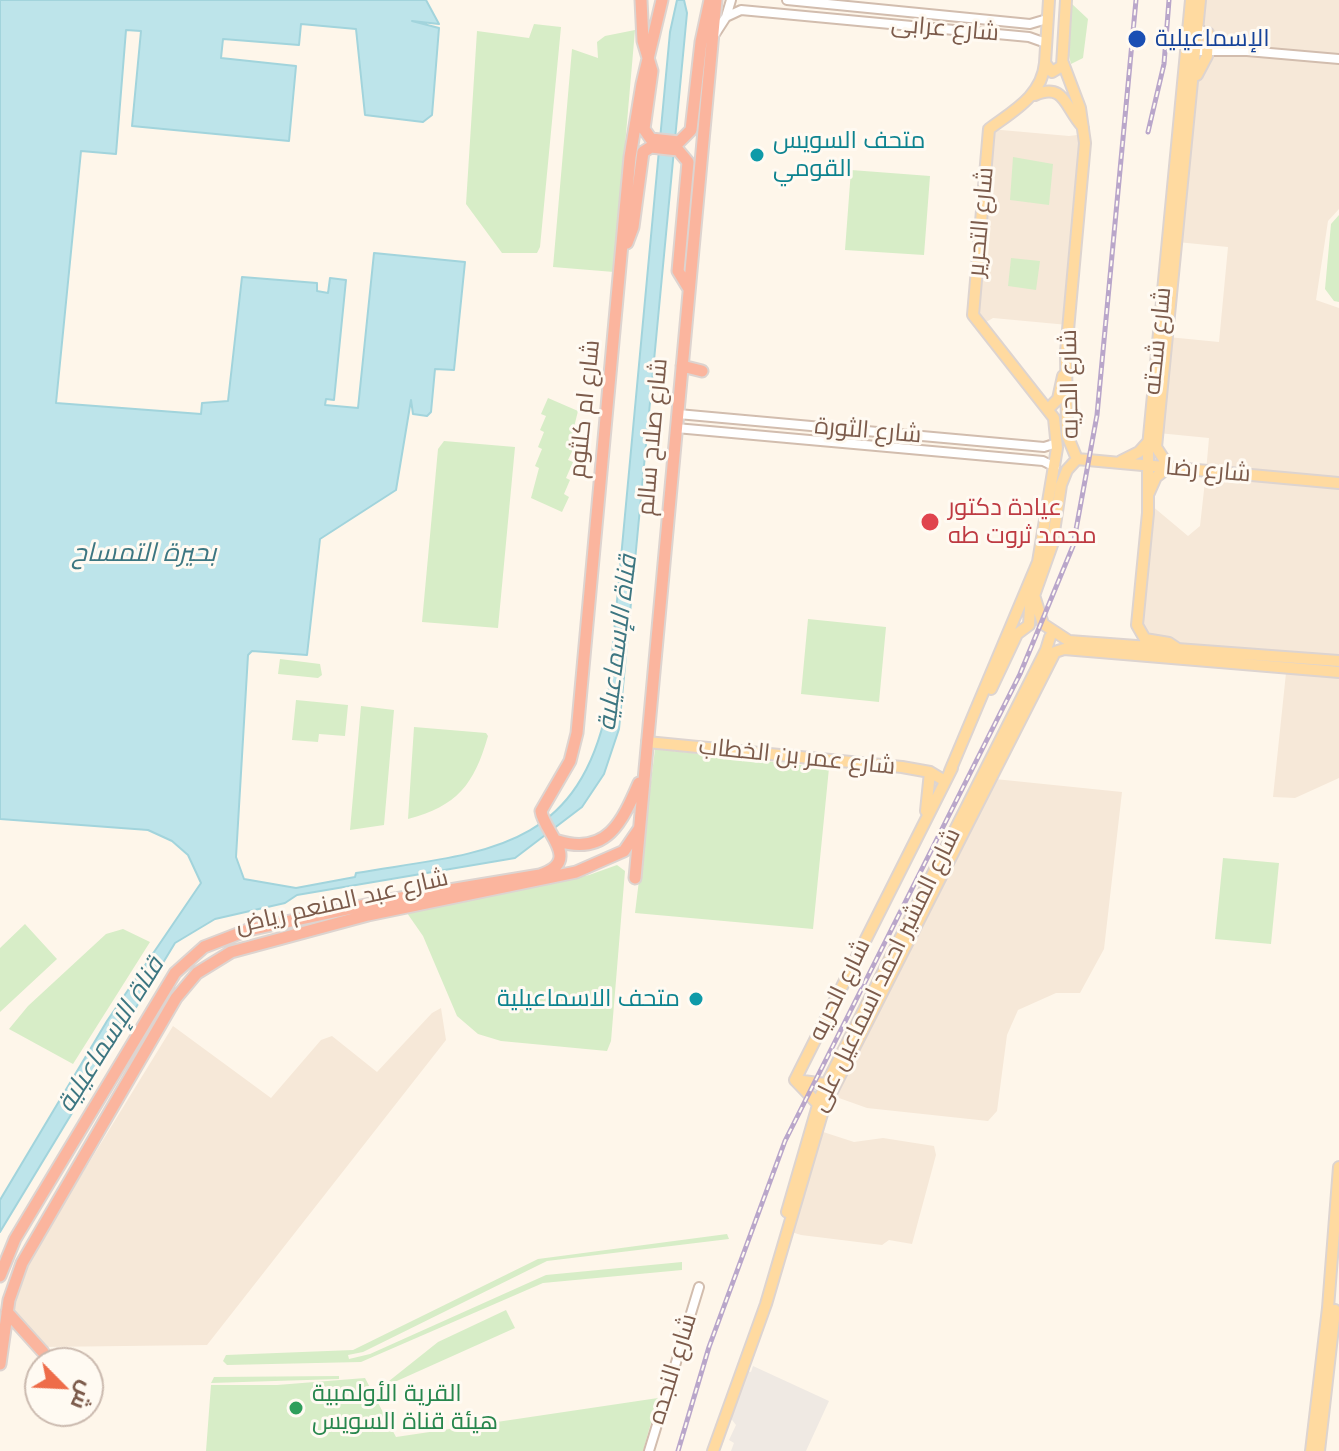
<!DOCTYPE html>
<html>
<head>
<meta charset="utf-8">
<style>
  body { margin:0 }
  #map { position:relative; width:1339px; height:1451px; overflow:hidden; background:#fef6ea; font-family:"Noto Sans",Cairo,sans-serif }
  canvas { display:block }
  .north { position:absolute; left:24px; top:1347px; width:80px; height:80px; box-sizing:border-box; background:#fffaf2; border:2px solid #cbbaaf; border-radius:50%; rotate:114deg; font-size:22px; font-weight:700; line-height:32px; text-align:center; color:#7c5b4b }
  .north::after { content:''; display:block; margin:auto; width:28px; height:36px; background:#ee6c49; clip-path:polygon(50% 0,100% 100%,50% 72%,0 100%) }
</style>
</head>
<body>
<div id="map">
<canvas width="1339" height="1451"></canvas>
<div class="north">ش</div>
</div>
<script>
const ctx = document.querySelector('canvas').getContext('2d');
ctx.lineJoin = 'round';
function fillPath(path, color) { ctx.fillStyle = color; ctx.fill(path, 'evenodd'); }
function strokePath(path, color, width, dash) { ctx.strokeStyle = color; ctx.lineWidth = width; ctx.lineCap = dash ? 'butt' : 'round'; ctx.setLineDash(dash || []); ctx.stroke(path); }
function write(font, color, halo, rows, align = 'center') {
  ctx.font = font + ' "Noto Sans",Cairo,sans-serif'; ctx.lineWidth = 6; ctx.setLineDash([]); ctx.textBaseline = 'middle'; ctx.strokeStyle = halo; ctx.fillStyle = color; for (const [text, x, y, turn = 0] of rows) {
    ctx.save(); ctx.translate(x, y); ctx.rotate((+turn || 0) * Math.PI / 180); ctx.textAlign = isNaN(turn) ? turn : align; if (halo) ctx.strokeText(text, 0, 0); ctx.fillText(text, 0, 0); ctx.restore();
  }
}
const residential = new Path2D(`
  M 1200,0 L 1339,0 L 1339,209 L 1328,221 L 1316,300 L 1339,308 L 1339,661 L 1184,649 L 1148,638 L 1140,629 L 1151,505 L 1188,536 L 1200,526 L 1206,472 L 1209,438 L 1158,433 L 1168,337 L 1219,342 L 1228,247 L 1177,242 L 1193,84 L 1206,58 L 1229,46 L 1201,27 Z
  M 990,129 L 1069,136 L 1085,134 L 1068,325 L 993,318 L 981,325 L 973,315 Z
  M 1286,673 L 1339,678 L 1339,778 L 1295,798 L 1273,797 Z
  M 985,778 L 1122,792 L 1104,949 L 1080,993 L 1056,993 L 1018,1010 L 1007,1035 L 997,1111 L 988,1121 L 867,1108 L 825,1093 Z
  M 441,1008 L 446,1040 L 207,1345 L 42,1347 L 14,1316 L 12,1303 L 34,1252 L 173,1026 L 271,1098 L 321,1040 L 332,1036 L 377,1072 L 432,1013 Z
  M 814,1129 L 854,1142 L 883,1138 L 934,1146 L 936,1155 L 912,1244 L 889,1240 L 882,1245 L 801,1235 L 785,1230 Z`);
const industrial = new Path2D(`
  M 753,1366 L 829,1401 L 806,1451 L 731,1451 L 734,1443 L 729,1440 L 736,1425 L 729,1416 L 746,1371 L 751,1372 Z`);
const green = new Path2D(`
  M 1071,3 L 1088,19 L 1083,58 L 1071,64 L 1067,48 Z
  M 534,24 L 561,27 L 540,247 L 537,253 L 502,253 L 466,204 L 477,31 L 529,38 Z
  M 635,30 L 614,272 L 553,267 L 572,49 L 598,58 L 597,42 L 605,36 Z
  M 1013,157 L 1053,164 L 1049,205 L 1010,200 Z
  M 851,170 L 930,176 L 924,255 L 845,250 Z
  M 1339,215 L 1339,302 L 1334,301 L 1325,289 L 1331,224 Z
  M 1011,258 L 1040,261 L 1036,290 L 1008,286 Z
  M 548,398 L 578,411 L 570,443 L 575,445 L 568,460 L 573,462 L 566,478 L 570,480 L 564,494 L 569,497 L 562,512 L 531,498 L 539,468 L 535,466 L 542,449 L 538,447 L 544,432 L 540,430 L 546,416 L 541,414 Z
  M 444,441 L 515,447 L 498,628 L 422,622 L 438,449 Z
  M 808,619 L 886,627 L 879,702 L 801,694 Z
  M 280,659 L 320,664 L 322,675 L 318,678 L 278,674 Z
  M 296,700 L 348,705 L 345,736 L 319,734 L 318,742 L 292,740 Z
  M 361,706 L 394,710 L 384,825 L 350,830 Z
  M 414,727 L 486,733 L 488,736 C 474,785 457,806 408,819 Z
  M 655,749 L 829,768 L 813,929 L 635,913 Z
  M 1223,858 L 1279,863 L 1271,944 L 1215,939 Z
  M 617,865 L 625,871 L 611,1041 L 607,1051 L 501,1041 L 478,1034 L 457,1016 L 423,936 L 407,913 L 589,875 Z
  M 25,924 L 57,959 L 0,1012 L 0,948 Z
  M 123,929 L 150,942 L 73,1064 L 9,1029 L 28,1006 L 106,934 Z
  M 727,1234 L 729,1239 L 547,1261 L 363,1352 L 348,1355 L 349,1359 L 370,1354 L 546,1275 L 682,1262 L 682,1270 L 543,1283 L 361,1362 L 227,1365 L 223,1361 L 226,1355 L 353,1350 L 538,1259 Z
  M 506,1310 L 515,1328 L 379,1389 L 438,1342 Z
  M 339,1376 L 339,1379 L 211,1383 L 214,1377 Z
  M 365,1378 L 396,1437 L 658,1398 L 643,1451 L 206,1451 L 211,1385 L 277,1385 Z`);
const water = new Path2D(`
  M 0,0 L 426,0 L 439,24 L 412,21 L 439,28 L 432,115 L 423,122 L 365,115 L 356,29 L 301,24 L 299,45 L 223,39 L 221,58 L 296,66 L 289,141 L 132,126 L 141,31 L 126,30 L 116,154 L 81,151 L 56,403 L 201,414 L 202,403 L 228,401 L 242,277 L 317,283 L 317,291 L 328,293 L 330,278 L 346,280 L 334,400 L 326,399 L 325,405 L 358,408 L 374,253 L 465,262 L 454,370 L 435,369 L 431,412 L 427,416 L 413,414 L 411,400 L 396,490 L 320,539 L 307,655 L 252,651 L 248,655 L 236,857 L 244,879 L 296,888 L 355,877 L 356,873 C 480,852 576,854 607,708 L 670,32 L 677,0 L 684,0 L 687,13 L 619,729 L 604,774 L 582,807 L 515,858 L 297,895 L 285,903 L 215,919 L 175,943 L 0,1232 L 0,1200 L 107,1021 L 201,883 L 188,855 L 172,841 L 148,830 L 0,819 Z`);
const minor = new Path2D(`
  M 787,0 L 1030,24 L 1047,19
  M 726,17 L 731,0
  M 1192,24 L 1221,44 L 1247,51 L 1339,59
  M 715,34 L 726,17 L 741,10 L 1029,37 L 1046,43
  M 1191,51 L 1247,51
  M 678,414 L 1044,447 L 1057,443
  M 676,428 L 1043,461 L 1055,467
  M 649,1451 L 699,1287`);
const major = new Path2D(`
  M 1049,0 L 1045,63 L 1052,72 L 1062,66 L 1066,0
  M 1063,63 L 1080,108 L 1085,143 L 1066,352 L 1067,435 L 1077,459
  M 1197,75 L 1207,56 L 1208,33
  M 1035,95 C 1065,82 1065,108 1083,127
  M 1048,409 L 1058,399 L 1063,376
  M 1077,459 L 1339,483
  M 1121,461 L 1139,452 L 1148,442
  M 1148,495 L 1156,477 L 1169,467 L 1156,447 L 1200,0
  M 1034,595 L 1043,624 L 1069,641 L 1339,661
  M 1029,625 L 1030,607 L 1052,545 L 1061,485 L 1067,470 L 1077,459
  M 1181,651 L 1169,643 L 1145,639 L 1137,625 L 1148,513 L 1148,447 L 1191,0
  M 991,689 L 1017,634 L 1029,625
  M 647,742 L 902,767 L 930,772 L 945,781
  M 950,771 L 1038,562 L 1057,448 L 1054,418 L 973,315 L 989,129 C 1013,111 1042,96 1045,63
  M 926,811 L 930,772
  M 795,1080 L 952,768
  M 795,1080 L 817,1103
  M 795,1080 L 826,1084
  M 787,1212 L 821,1095 L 1046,650 L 1050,637
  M 713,1451 L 766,1304 L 824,1107 L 1055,652 L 1064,649 L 1339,672
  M 1311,1451 L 1328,1308 L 1339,1167
  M 1319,1451 L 1335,1310`);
const highway = new Path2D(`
  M 641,0 L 643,41 L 652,71 L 644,129 L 651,139 L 679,142 L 691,130 L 701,42 L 710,0
  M 627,243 L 633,227 L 643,152 L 651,147 L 678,150 L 688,162 L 678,271 L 689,289
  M 682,366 L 702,371
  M 558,841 C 607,856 622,822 639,783
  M 635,878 L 716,0
  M 0,1276 L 15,1239 L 175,973 L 204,947 L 248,930 L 389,900 L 540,875 C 583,861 544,833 541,811 L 570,761 L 577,733 L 630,157 L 642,84 L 662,0
  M 7,1312 L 43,1352
  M 0,1364 L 9,1300 L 22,1263 L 176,998 L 197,973 L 231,952 L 368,915 L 576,872 L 624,851 L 639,829`);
const rail = new Path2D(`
  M 1148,132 L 1164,64 L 1169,0
  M 678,1451 L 709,1347 L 785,1141 L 1020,674 L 1073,546 L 1097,415 L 1136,0`);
const markers = [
  [1137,39,10,"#1a4fb4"],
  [757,155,8,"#0f9aa8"],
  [930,522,10,"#e0444e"],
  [696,999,8,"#0f9aa8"],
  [296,1408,8,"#2e9e5b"]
];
const streetNames = [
  ["شارع عرابى",945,29,5],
  ["شارع التحرير",981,222,-85],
  ["شارع شحته",1158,341,-84],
  ["شارع الحريه",1070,384,-91],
  ["شارع ام كلثوم",585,409,-84],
  ["شارع الثورة",868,431,5],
  ["شارع صلاح سالم",653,437,-85],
  ["شارع رضا",1208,471,5],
  ["شارع عمر بن الخطاب",797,757,6],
  ["شارع عبد المنعم رياض",342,902,-13],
  ["شارع المشير احمد اسماعيل على",886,970,-64],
  ["شارع الحريه",840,990,-64],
  ["شارع النجده",673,1369,-73]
];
const transitNames = [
  ["الإسماعيلية",1155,39]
];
const cultureNames = [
  ["متحف السويس",773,141],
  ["القومي",773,169],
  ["متحف الاسماعيلية",680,999,"right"]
];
const healthNames = [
  ["عيادة دكتور",948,508],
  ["محمد ثروت طه",948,536]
];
const leisureNames = [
  ["القرية الأولمبية",312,1394],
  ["هيئة قناة السويس",312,1422]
];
const waterNames = [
  ["بحيرة التمساح",144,554],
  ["قناة الإسماعيلية",618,643,-83],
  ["قناة الإسماعيلية",111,1035,-58]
];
fillPath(residential, '#f6e8d8');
fillPath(industrial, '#efe9e3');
fillPath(green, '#d7edc7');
fillPath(water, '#bde4ea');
strokePath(water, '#a2d4dc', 2);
strokePath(minor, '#d2bdae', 12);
strokePath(major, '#ddd4d0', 14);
strokePath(highway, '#ddd4d0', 15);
strokePath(minor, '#fff', 8);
strokePath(major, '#ffdaa0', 10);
strokePath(highway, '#fbb59e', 11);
strokePath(rail, '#b9a6ca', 5);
strokePath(rail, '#fffaf2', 2, [6]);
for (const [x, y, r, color] of markers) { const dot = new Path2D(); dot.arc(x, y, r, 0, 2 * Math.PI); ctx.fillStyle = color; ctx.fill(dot); strokePath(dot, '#fffaf2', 3); }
write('24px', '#7c5b4b', '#fffaf2', streetNames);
write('24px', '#164399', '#fffaf2', transitNames, 'left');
write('24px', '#0d838f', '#fffaf2', cultureNames, 'left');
write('24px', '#be3a42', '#fffaf2', healthNames, 'left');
write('24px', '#27864d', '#fffaf2', leisureNames, 'left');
write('italic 26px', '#3c7681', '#fffaf2', waterNames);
</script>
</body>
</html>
